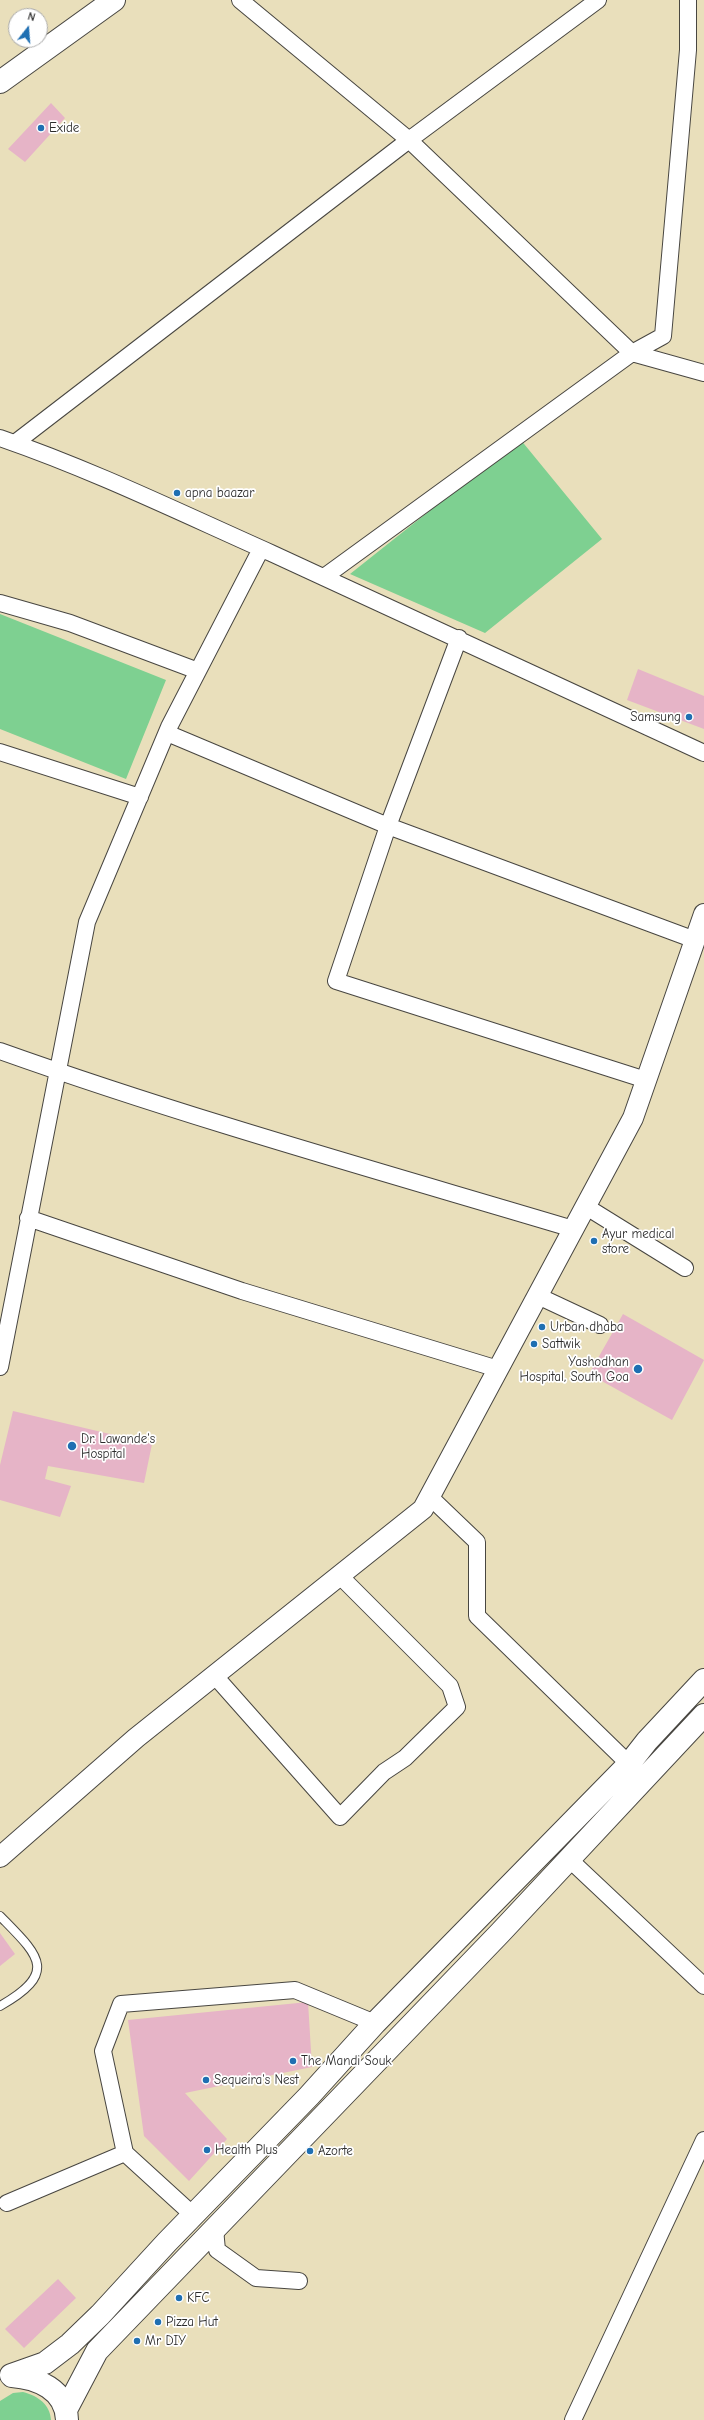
<!DOCTYPE html>
<html>
<head>
<meta charset="utf-8">
<style>
  body { margin:0 }
  #map { position:relative; width:704px; height:2420px; overflow:hidden; background:#e9dfbb; font-family:"Comic Neue",sans-serif }
  canvas { display:block }
  .north { position:absolute; left:8px; top:8px; width:40px; height:40px; box-sizing:border-box; background:#fff; border:1px solid #aaa; border-radius:50%; rotate:17deg; font-size:11px; font-weight:700; line-height:16px; text-align:center; color:#2b2b2b }
  .north::after { content:''; display:block; margin:auto; width:14px; height:18px; background:#1f6fb2; clip-path:polygon(50% 0,100% 100%,50% 72%,0 100%) }
</style>
</head>
<body>
<div id="map">
<canvas width="704" height="2420"></canvas>
<div class="north">N</div>
</div>
<script>
const ctx = document.querySelector('canvas').getContext('2d');
ctx.lineJoin = 'round';
function fillPath(path, color) { ctx.fillStyle = color; ctx.fill(path, 'evenodd'); }
function strokePath(path, color, width, dash) { ctx.strokeStyle = color; ctx.lineWidth = width; ctx.lineCap = dash ? 'butt' : 'round'; ctx.setLineDash(dash || []); ctx.stroke(path); }
function write(font, color, halo, rows, align = 'center') {
  ctx.font = font + ' "Comic Neue",sans-serif'; ctx.lineWidth = 3.5; ctx.setLineDash([]); ctx.textBaseline = 'middle'; ctx.strokeStyle = halo; ctx.fillStyle = color; for (const [text, x, y, turn = 0] of rows) {
    ctx.save(); ctx.translate(x, y); ctx.rotate((+turn || 0) * Math.PI / 180); ctx.textAlign = isNaN(turn) ? turn : align; if (halo) ctx.strokeText(text, 0, 0); ctx.fillText(text, 0, 0); ctx.restore();
  }
}
const green = new Path2D(`
  M 520,439 L 602,539 L 485,633 L 350,574 Z
  M 0,614 L 166,680 L 126,779 L 0,729 Z
  M 23,2392 C 38,2396 50,2404 51,2420 L 0,2420 L 0,2401 L 13,2393 Z`);
const building = new Path2D(`
  M 51,103 L 65,118 L 25,162 L 8,149 Z
  M 638,669 L 704,696 L 704,729 L 627,700 Z
  M 623,1314 L 704,1360 L 672,1420 L 589,1374 Z
  M 13,1411 L 152,1444 L 144,1483 L 48,1466 L 45,1479 L 71,1486 L 60,1517 L 0,1500 L 0,1465 Z
  M 0,1933 L 15,1954 L 0,1966 Z
  M 308,2002 L 312,2067 L 185,2093 L 227,2139 L 189,2181 L 144,2136 L 128,2020 Z
  M 58,2279 L 76,2298 L 24,2348 L 5,2329 Z`);
const service = new Path2D(`
  M 0,1916 C 38,1955 60,1972 0,2006`);
const minor = new Path2D(`
  M 632,353 L 663,336 L 688,50 L 688,0
  M 632,353 L 704,373
  M 0,438 C 93,470 181,513 271,553 C 416,619 560,686 704,753
  M 15,443 L 409,140 L 240,0
  M 324,577 L 632,353 L 409,140 L 598,0
  M 0,603 L 70,623 L 198,671
  M 459,638 L 388,826 L 336,981 L 646,1080
  M 167,733 L 388,826 L 695,940
  M 0,752 L 140,797
  M 0,1051 C 188,1118 382,1172 573,1229
  M 585,1206 L 685,1268
  M 28,1218 L 242,1291 L 498,1369
  M 538,1296 L 600,1325
  M 0,1367 L 87,922 L 169,727 L 261,549
  M 430,1497 L 477,1542 L 477,1616 L 629,1764
  M 214,1675 L 340,1817 L 384,1772 L 405,1758 L 457,1707 L 450,1686 L 340,1576
  M 569,1859 L 704,1986
  M 7,2203 L 125,2153
  M 193,2215 L 125,2153 L 103,2051 L 121,2004 L 295,1990 L 375,2023
  M 215,2229 L 217,2250 L 256,2278 L 299,2281
  M 573,2420 L 704,2140`);
const tertiary = new Path2D(`
  M 0,1857 L 136,1738 L 423,1509 L 633,1118 L 704,914`);
const secondary = new Path2D(`
  M 0,82 L 114,0`);
const primary = new Path2D(`
  M 11,2375 L 45,2363 L 70,2344 L 100,2315 L 167,2242 L 309,2096 L 375,2023 L 629,1764 L 647,1741 L 704,1680
  M 12,2376 C 37,2378 66,2389 67,2420
  M 66,2410 L 97,2351 L 500,1933 L 704,1715`);
const markers = [
  [41,128,4,"#1f6fb2"],
  [177,493,4,"#1f6fb2"],
  [689,717,4,"#1f6fb2"],
  [594,1241,4,"#1f6fb2"],
  [542,1327,4,"#1f6fb2"],
  [534,1344,4,"#1f6fb2"],
  [638,1369,5,"#1f6fb2"],
  [72,1446,5,"#1f6fb2"],
  [293,2061,4,"#1f6fb2"],
  [206,2080,4,"#1f6fb2"],
  [207,2150,4,"#1f6fb2"],
  [310,2151,4,"#1f6fb2"],
  [179,2298,4,"#1f6fb2"],
  [158,2322,4,"#1f6fb2"],
  [137,2341,4,"#1f6fb2"]
];
const poiNames = [
  ["Exide",49,128],
  ["apna baazar",185,493],
  ["Samsung",681,717,"right"],
  ["Ayur medical",602,1234],
  ["store",602,1249],
  ["Urban dhaba",550,1327],
  ["Sattwik",542,1344],
  ["Yashodhan",629,1362,"right"],
  ["Hospital, South Goa",629,1377,"right"],
  ["Dr. Lawande's",81,1439],
  ["Hospital",81,1454],
  ["The Mandi Souk",301,2061],
  ["Sequeira's Nest",214,2080],
  ["Health Plus",215,2150],
  ["Azorte",318,2151],
  ["KFC",187,2298],
  ["Pizza Hut",166,2322],
  ["Mr DIY",145,2341]
];
fillPath(green, '#7ed091');
fillPath(building, '#e6b4c7');
strokePath(service, '#484641', 10);
strokePath(minor, '#484641', 18);
strokePath(tertiary, '#484641', 22);
strokePath(secondary, '#484641', 24);
strokePath(primary, '#484641', 24);
strokePath(service, '#fff', 8);
strokePath(minor, '#fff', 16);
strokePath(tertiary, '#fff', 20);
strokePath(secondary, '#fff', 22);
strokePath(primary, '#fff', 22);
for (const [x, y, r, color] of markers) { const dot = new Path2D(); dot.arc(x, y, r, 0, 2 * Math.PI); ctx.fillStyle = color; ctx.fill(dot); strokePath(dot, '#fff', 1.5); }
write('13px', '#2b2b2b', '#fff', poiNames, 'left');
</script>
</body>
</html>
